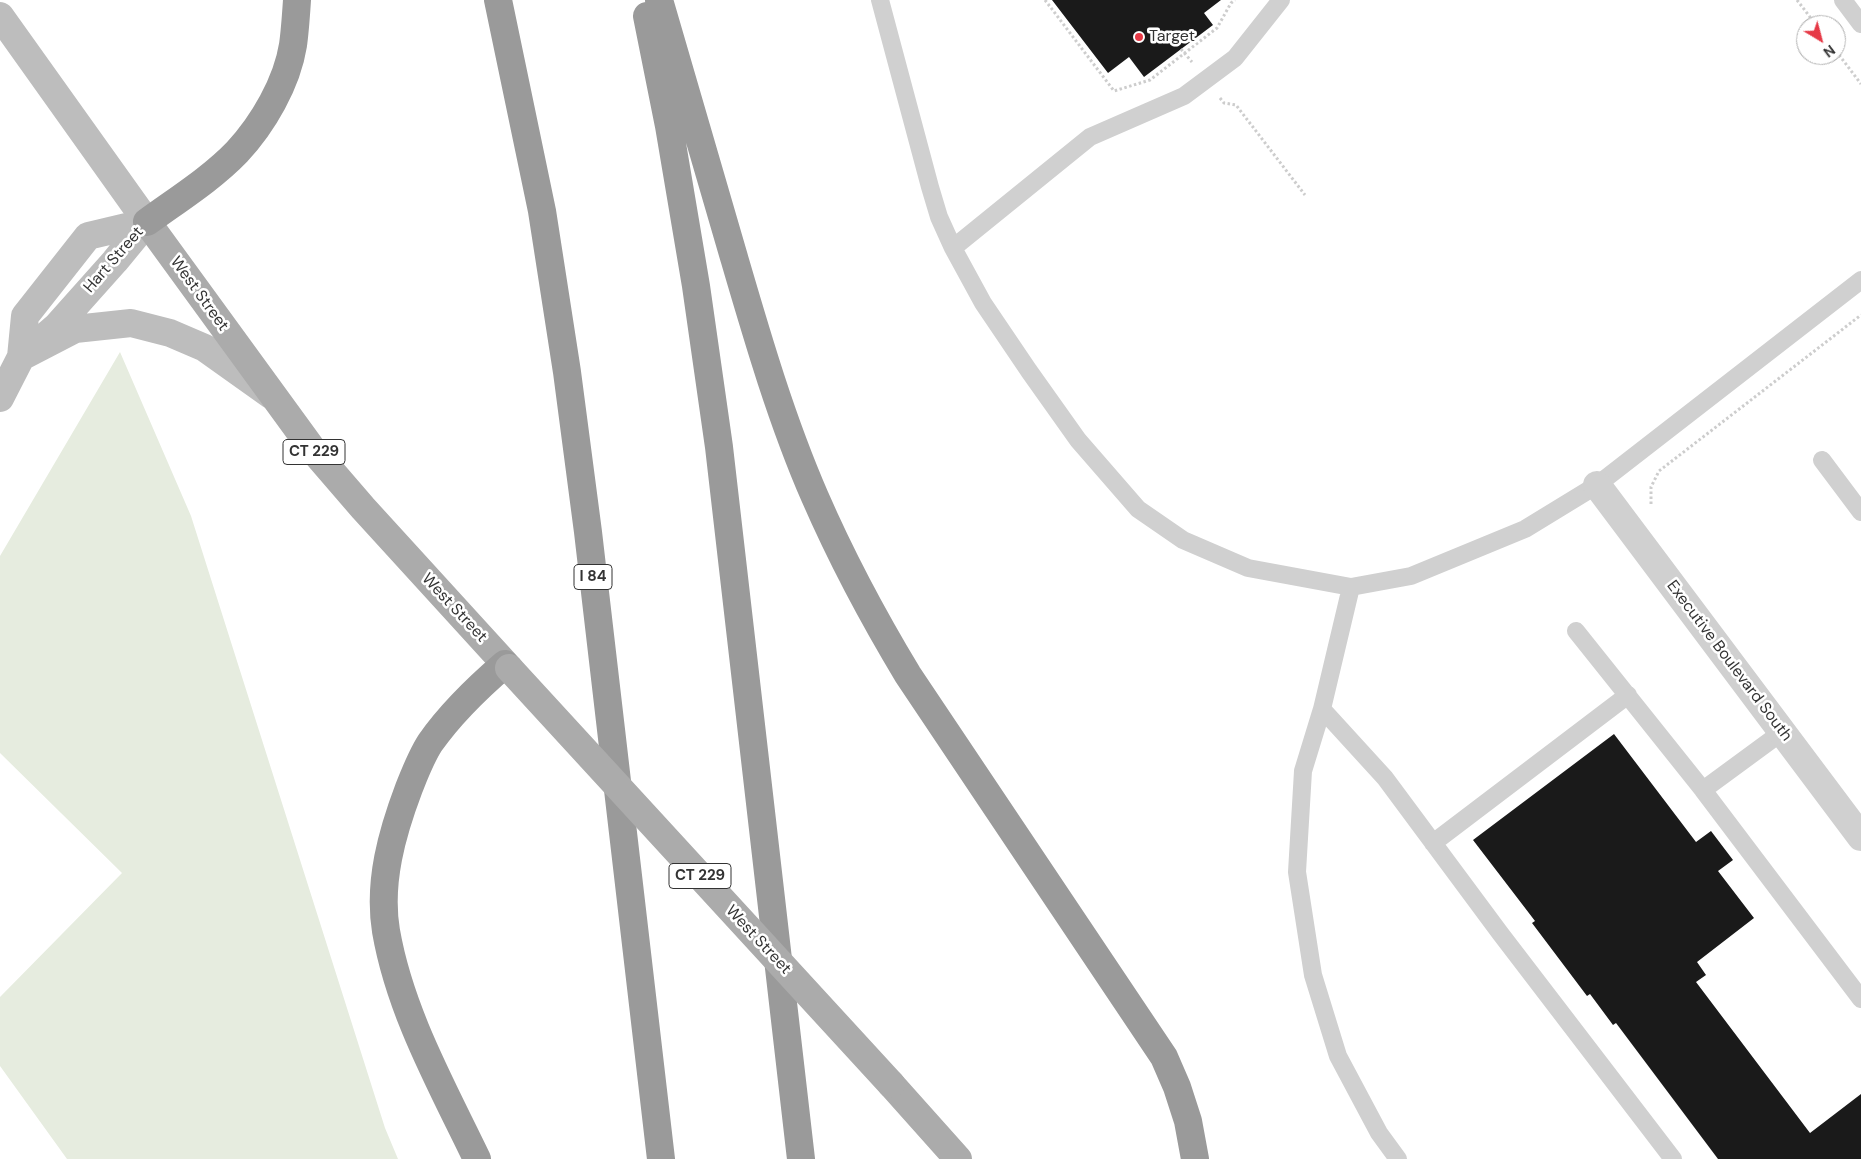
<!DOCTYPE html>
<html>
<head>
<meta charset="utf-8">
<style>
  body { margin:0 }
  #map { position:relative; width:1861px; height:1159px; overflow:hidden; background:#fff; font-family:"DM Sans",sans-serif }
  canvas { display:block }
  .north { position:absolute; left:1796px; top:15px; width:50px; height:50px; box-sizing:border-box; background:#fff; border:1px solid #adadad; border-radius:50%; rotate:143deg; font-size:14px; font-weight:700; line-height:20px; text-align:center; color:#333 }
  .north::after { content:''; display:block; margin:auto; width:18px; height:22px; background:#e63946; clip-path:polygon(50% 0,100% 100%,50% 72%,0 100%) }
</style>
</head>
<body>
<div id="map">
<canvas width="1861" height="1159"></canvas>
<div class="north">N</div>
</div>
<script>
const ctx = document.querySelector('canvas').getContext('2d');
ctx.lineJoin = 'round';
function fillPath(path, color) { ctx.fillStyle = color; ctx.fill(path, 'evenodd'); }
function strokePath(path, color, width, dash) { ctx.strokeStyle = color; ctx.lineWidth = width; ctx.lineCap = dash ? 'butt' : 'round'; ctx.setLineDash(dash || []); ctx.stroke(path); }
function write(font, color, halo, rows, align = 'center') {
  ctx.font = font + ' "DM Sans",sans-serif'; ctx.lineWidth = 5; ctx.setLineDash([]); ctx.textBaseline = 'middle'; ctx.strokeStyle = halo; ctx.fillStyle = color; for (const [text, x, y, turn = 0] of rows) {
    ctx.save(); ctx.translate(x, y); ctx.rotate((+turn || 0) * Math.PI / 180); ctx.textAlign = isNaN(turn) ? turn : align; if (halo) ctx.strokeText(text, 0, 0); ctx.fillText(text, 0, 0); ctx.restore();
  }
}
const green = new Path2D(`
  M 120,352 L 191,516 L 385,1128 L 398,1159 L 67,1159 L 0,1066 L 0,997 L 122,873 L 0,753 L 0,556 Z`);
const building = new Path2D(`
  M 1052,0 L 1221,0 L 1204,13 L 1213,25 L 1144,77 L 1129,57 L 1108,73 Z
  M 1614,734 L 1696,842 L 1711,831 L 1733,860 L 1718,871 L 1754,918 L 1697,962 L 1706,975 L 1696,982 L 1810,1133 L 1861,1094 L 1861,1159 L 1718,1159 L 1616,1023 L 1613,1025 L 1590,994 L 1587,996 L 1532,923 L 1535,921 L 1473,840 Z`);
const path = new Path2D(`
  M 1045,0 L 1114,91 L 1150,80 L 1217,28 L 1231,3 L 1235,0
  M 1797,0 L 1816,25
  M 1181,49 L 1192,62
  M 1836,51 L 1861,84
  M 1220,98 L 1224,103 L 1236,105 L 1305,195
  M 1651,504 L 1651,487 L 1659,471 L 1861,315`);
const lane = new Path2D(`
  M 880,0 L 930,187 L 939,217 L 953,248
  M 1281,0 L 1235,58 L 1184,96 L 1090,137 L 953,248 L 983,303 L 1029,371 L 1078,440 L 1138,509 L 1183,540 L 1248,568 L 1351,587 L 1411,576 L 1525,529 L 1597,485 L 1861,280
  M 1843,0 L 1861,24
  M 1822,460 L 1861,512
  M 1351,587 L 1322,709 L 1385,778 L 1500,933 L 1673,1159
  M 1576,631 L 1703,790 L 1782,732
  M 1322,709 L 1303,771 L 1297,872 L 1313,975 L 1338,1056 L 1379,1133 L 1398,1159
  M 1703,790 L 1861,999
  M 1433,843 L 1628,695`);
const street = new Path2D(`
  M 1597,485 L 1861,837`);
const secondary = new Path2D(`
  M 0,16 L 147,222
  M 21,357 L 75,329 L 131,323 L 170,333 L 205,348 L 271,395
  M 21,357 L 25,316 L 88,236 L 147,222
  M 0,398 L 21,357 L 57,326 L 115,261 L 147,222`);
const primary = new Path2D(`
  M 147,222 L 313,450 L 363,508 L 509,668
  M 891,1084 L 958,1159`);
const highway = new Path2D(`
  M 498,0 L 542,211 L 567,372 L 588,532 L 661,1159
  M 659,0 C 684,85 708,169 733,254 C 757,336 781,419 815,497 C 842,559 873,617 908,675 L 1164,1057 L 1177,1087 L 1188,1121 L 1195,1159
  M 647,16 L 669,126 L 696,286 L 719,447 L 801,1159
  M 147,222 C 177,200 211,179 237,152 C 263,124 287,83 293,45 C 295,31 296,15 297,0
  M 477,1159 C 442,1086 400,1012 386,931 C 378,882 392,833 409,788 C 415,773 421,757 430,743 C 451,713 477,688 505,664`);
const primaryBridge = new Path2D(`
  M 509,668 L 891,1084`);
const markers = [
  [1139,37,5,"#e63946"]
];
const shields = [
  [314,452,62],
  [593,577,38],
  [700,876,62]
];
const shieldNames = [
  ["CT 229",314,452],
  ["I 84",593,577],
  ["CT 229",700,876]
];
const poiNames = [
  ["Target",1149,37]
];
const streetNames = [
  ["Hart Street",114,260,-49],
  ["West Street",199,294,54],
  ["West Street",454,608,47],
  ["Executive Boulevard South",1729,661,53],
  ["West Street",758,940,47]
];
fillPath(green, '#e6ecdf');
fillPath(building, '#1a1a1a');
strokePath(path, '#cdcdcd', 3, [2.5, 2.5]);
strokePath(lane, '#d0d0d0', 18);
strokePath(street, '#d0d0d0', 28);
strokePath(secondary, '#bdbdbd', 28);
strokePath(primary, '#ababab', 28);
strokePath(highway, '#9a9a9a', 28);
strokePath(primaryBridge, '#ababab', 28);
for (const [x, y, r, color] of markers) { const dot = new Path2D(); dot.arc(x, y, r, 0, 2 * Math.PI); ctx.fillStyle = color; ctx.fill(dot); strokePath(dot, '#fff', 2); }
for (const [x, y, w] of shields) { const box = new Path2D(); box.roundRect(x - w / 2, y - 12.5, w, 25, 4); ctx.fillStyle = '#fff'; ctx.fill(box); strokePath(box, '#333', 1); }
write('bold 15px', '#333', null, shieldNames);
write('16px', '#333', '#fff', poiNames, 'left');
write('16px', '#333', '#fff', streetNames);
</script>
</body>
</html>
